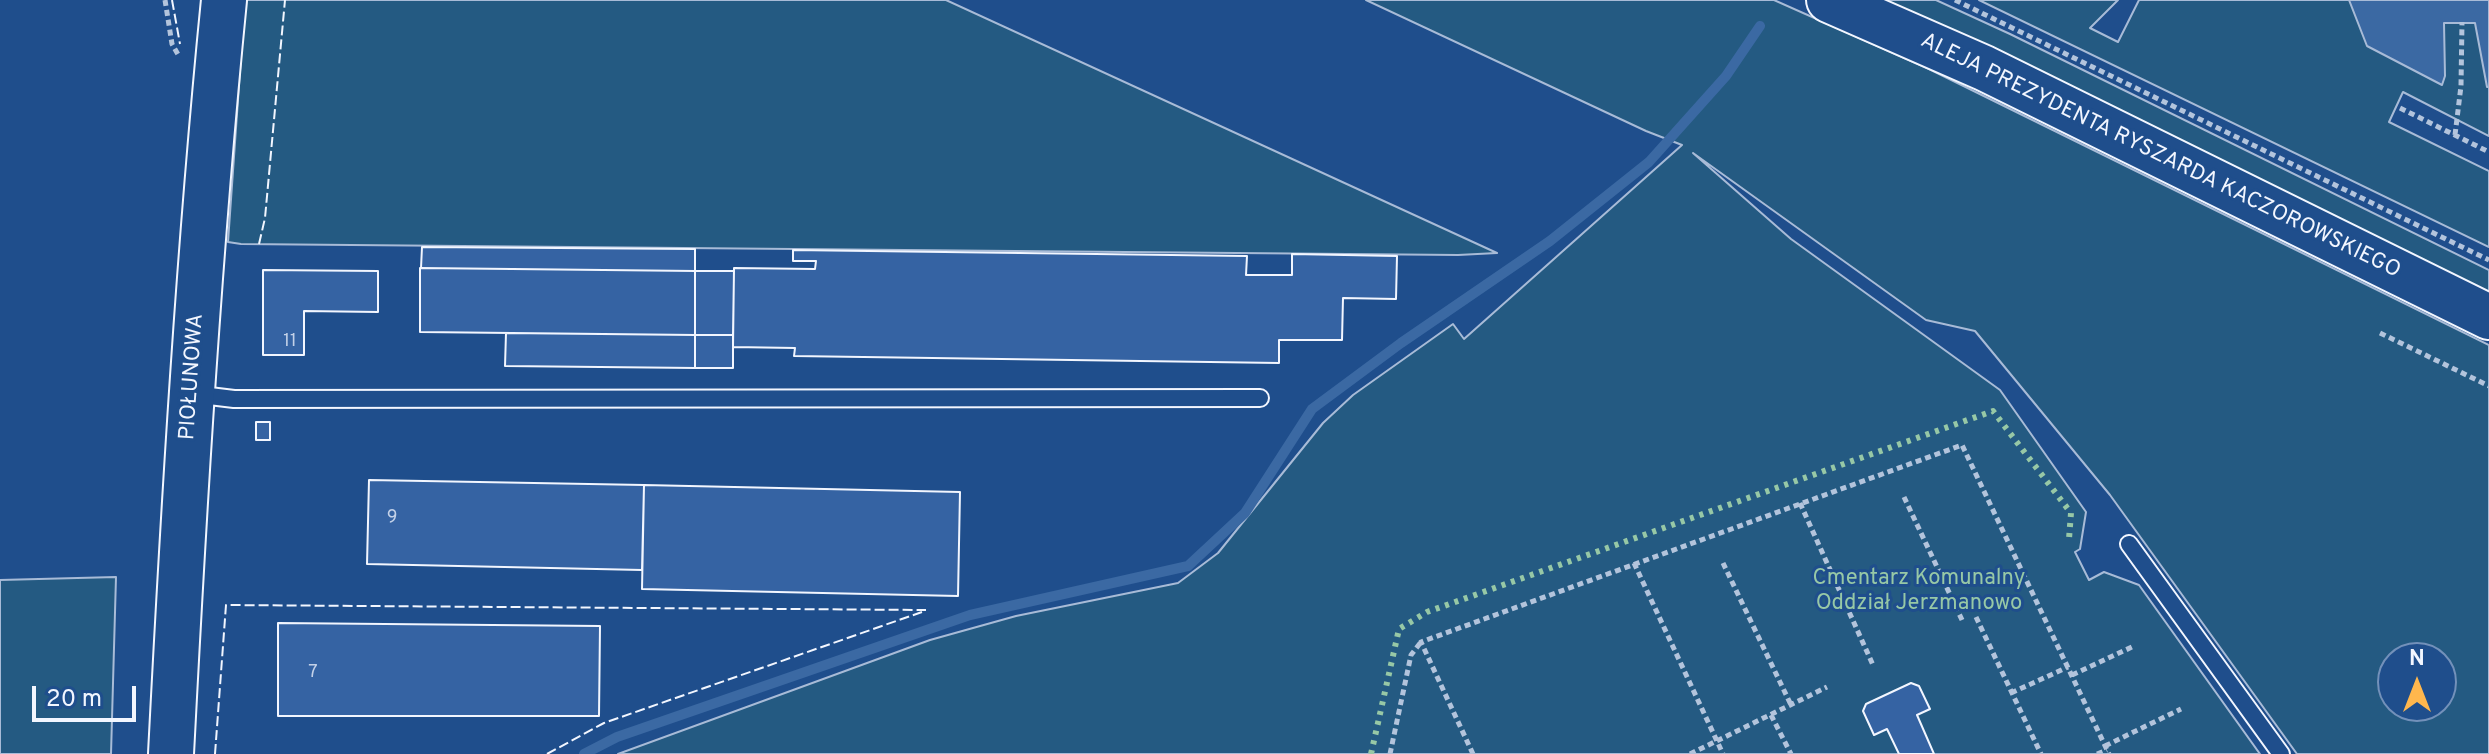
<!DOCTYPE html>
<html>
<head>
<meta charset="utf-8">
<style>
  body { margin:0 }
  #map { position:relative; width:2489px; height:754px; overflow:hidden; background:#1f4e8c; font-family:Overpass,sans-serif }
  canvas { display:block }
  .north { position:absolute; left:2377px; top:642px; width:80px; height:80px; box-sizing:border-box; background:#1f4e8c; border:2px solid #7391ba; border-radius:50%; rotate:0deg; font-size:22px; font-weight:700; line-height:32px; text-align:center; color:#f2f6ff }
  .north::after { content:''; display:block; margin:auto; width:28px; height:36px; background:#ffb74d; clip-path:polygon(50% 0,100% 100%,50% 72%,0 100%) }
  .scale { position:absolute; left:32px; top:686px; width:104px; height:36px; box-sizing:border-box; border:4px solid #f2f6ff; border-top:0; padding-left:10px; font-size:24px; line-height:28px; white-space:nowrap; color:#f2f6ff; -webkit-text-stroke:6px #1f4e8c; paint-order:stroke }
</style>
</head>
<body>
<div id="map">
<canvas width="2489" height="754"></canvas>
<div class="north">N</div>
<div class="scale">20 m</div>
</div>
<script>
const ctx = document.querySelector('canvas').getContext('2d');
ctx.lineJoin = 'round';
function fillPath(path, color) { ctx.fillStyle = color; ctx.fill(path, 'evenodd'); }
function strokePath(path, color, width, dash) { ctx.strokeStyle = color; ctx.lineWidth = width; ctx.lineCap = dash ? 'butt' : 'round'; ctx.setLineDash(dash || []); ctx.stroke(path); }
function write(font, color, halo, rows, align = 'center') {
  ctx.font = font + ' Overpass,sans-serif'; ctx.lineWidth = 6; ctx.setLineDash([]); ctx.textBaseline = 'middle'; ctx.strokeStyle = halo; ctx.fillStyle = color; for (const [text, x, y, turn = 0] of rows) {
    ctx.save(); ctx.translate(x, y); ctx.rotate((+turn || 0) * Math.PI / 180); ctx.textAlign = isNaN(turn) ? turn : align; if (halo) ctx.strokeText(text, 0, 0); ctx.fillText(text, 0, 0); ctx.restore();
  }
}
const green = new Path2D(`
  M 245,0 L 946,0 L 1497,253 L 1458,255 L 241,244 L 228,242 Z
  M 1366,0 L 1774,0 L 1929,69 L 2489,345 L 2489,754 L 2297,754 L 2110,495 L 1975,331 L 1926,320 L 1693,153 L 1791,239 L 2000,390 L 2086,512 L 2080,549 L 2075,552 L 2089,580 L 2104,572 L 2139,585 L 2260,754 L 618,754 L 930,640 L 1016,616 L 1178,583 L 1218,553 L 1323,423 L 1353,395 L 1453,324 L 1464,339 L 1682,145 L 1646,131 ZM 2393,658 L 2441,658 L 2441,706 L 2393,706 Z
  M 1882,0 L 1936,0 L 2010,34 L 2489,270 L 2489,295 Z
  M 1979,0 L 2118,0 L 2090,28 L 2118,42 L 2139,0 L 2489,0 L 2489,136 L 2403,92 L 2389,122 L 2489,171 L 2489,247 Z
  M 116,577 L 111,754 L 0,754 L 0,580 Z`);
const water = new Path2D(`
  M 2349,0 L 2489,0 L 2489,87 L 2487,87 L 2475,23 L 2444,23 L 2445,76 L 2442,85 L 2367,46 Z`);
const stream = new Path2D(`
  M 584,754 L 617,737 L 970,615 L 1188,566 L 1245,513 L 1312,409 L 1401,343 L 1550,241 L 1649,162 L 1726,76 L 1760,26`);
const building = new Path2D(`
  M 422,247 L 695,249 L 695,271 L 421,268 Z
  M 793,250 L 1247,256 L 1246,275 L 1292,275 L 1292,254 L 1397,256 L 1396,299 L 1343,298 L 1342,340 L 1279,340 L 1279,363 L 794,356 L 795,348 L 733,347 L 734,268 L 815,269 L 816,261 L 793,261 Z
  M 420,268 L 695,271 L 695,335 L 420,332 Z
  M 263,270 L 378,271 L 378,312 L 304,311 L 304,355 L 263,355 Z
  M 695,271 L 734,271 L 733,335 L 695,335 Z
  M 506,333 L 695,335 L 695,368 L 505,366 Z
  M 695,335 L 733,335 L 733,368 L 695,368 Z
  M 256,422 L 270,422 L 270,440 L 256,440 Z
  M 369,480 L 644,485 L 642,570 L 367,564 Z
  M 644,485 L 960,492 L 958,596 L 642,589 Z
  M 278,623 L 600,626 L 599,716 L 278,716 Z
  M 1911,683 L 1919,686 L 1930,709 L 1917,715 L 1934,754 L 1899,754 L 1887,729 L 1874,735 L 1863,711 L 1866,704 Z`);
const path = new Path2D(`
  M 165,0 L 172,44 L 179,56
  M 1955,0 L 2489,260
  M 2400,108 L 2489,152
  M 2455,135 L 2461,86 L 2462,22
  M 2380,333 L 2489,386
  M 1904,497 L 1963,622
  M 1800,503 L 1873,665
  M 1634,563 L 1723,754
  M 1723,563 L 1791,705
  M 1976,617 L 2041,754
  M 2072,675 L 2132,647
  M 2011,693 L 2068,667
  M 1771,715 L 1791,754
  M 2105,746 L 2181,709
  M 1390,754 L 1411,655 L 1421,642
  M 1473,754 L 1421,642 L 1962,445 L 2109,754
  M 1690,754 L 1827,687
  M 2097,754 L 2107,750`);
const lane = new Path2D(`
  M 193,394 L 234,399 L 1260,398
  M 2129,544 L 2281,754`);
const secondary = new Path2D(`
  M 171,754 C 184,502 199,251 224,0`);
const primary = new Path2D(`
  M 1829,0 L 1984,68 L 2489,317`);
const hedge = new Path2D(`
  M 1371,754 L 1399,629 L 1427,612 L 1993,411 L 2071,513 L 2069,539`);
const fence = new Path2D(`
  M 172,0 L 180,44
  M 259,244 L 265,218 L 285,0
  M 215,754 L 226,605 L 926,610
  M 547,754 L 604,723 L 922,612`);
const numberNames = [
  ["11",290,342],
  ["9",392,518],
  ["7",313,673]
];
const streetNames = [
  ["ALEJA PREZYDENTA RYSZARDA KACZOROWSKIEGO",2160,157,26],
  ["PIOŁUNOWA",193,377,-86]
];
const parkNames = [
  ["Cmentarz Komunalny",1919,580],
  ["Oddział Jerzmanowo",1919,605]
];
fillPath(green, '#245a82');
strokePath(green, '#a8bbd7', 2);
fillPath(water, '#3b69a3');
strokePath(water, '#a8bbd7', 2);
strokePath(stream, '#3b69a3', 10);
fillPath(building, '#3563a3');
strokePath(building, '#f2f6ff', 2);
strokePath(lane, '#f2f6ff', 20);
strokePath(secondary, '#f2f6ff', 48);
strokePath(primary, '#f2f6ff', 48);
strokePath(path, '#b3c4dc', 5, [6, 4]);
strokePath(lane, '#1f4e8c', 16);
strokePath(secondary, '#1f4e8c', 44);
strokePath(primary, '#1f4e8c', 44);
strokePath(hedge, '#97c8a6', 6, [4, 6]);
strokePath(fence, '#f2f6ff', 2, [10, 4]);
write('18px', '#c3d1e8', null, numberNames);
write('22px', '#f2f6ff', '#1f4e8c', streetNames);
write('22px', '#97c8a6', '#1f4e8c', parkNames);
</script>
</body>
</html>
